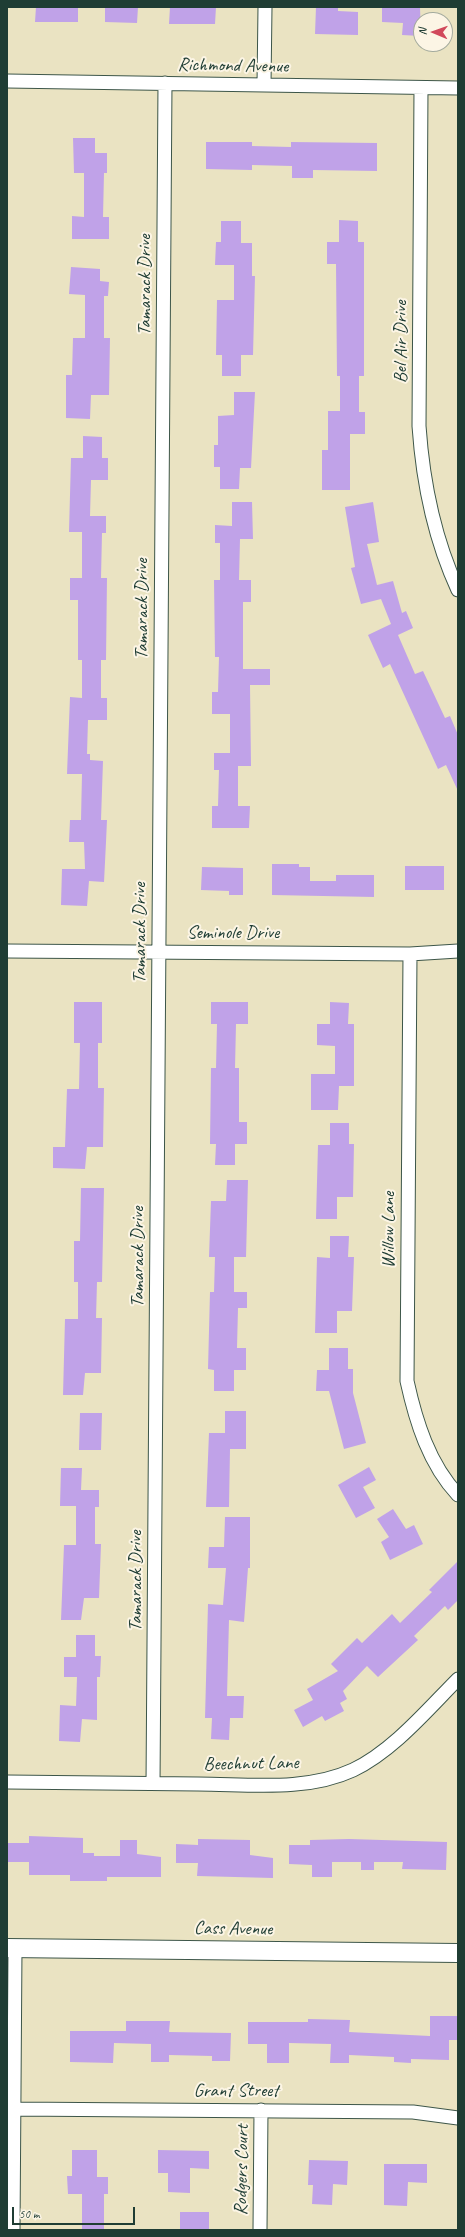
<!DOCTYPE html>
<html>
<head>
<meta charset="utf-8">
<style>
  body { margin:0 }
  #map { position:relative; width:465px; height:2237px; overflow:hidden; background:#eae3c2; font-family:Caveat,sans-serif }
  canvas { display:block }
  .frame { position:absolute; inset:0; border:8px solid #1f3d34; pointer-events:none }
  .north { position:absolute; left:413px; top:12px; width:40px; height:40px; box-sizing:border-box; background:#fcf5e5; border:1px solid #a4ab9e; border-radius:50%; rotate:272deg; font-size:11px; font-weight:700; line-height:16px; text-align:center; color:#1f3d34 }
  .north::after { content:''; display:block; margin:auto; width:14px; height:18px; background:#d1495b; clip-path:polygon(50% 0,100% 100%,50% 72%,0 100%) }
  .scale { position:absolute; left:12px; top:2207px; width:123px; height:18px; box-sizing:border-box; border:2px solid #1f3d34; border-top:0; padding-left:5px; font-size:12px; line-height:14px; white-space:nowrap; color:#1f3d34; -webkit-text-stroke:3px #fcf5e5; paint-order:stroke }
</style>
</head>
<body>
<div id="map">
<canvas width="465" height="2237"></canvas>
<div class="frame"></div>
<div class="north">N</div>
<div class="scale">50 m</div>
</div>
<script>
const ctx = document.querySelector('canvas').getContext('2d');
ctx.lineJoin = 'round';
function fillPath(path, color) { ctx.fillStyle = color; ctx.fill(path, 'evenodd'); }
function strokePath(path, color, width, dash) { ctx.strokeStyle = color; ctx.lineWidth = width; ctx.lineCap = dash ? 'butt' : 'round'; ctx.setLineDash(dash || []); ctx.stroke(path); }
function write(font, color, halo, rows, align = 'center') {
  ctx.font = font + ' Caveat,sans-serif'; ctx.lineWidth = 4; ctx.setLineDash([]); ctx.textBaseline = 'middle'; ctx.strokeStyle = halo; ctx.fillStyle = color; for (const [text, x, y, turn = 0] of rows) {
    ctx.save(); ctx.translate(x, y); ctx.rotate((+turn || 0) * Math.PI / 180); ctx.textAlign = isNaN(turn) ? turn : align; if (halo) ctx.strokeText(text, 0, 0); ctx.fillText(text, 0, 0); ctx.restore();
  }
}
const building = new Path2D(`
  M 36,7 L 78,7 L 78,22 L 35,22 Z
  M 105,7 L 138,7 L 137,23 L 105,22 Z
  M 170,7 L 216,7 L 215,24 L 169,24 Z
  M 316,7 L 338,7 L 338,11 L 358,12 L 358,35 L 315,34 Z
  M 382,7 L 420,7 L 421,36 L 402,35 L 403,23 L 382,22 Z
  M 73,138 L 95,138 L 95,153 L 107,153 L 107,173 L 104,173 L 103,217 L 109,217 L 109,239 L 72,239 L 72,216 L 84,217 L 84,173 L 74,173 Z
  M 206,142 L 252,142 L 252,146 L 291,147 L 291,142 L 377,143 L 377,171 L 313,170 L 313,178 L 292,178 L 292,166 L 252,165 L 252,170 L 206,169 Z
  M 339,220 L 358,221 L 358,242 L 364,242 L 364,376 L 359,376 L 359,412 L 365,412 L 365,434 L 350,434 L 350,490 L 322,490 L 322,450 L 328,450 L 328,411 L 340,411 L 340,376 L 337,376 L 336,264 L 327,264 L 327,242 L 339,242 Z
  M 221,221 L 241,221 L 241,243 L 252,243 L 252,276 L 255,276 L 253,355 L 241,355 L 241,376 L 222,376 L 222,355 L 216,355 L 217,300 L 234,300 L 234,265 L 215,265 L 216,242 L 221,242 Z
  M 71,267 L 100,269 L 100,281 L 109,282 L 108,296 L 104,296 L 104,338 L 110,338 L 109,395 L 91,395 L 90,419 L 66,418 L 66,375 L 72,375 L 73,338 L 85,338 L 85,295 L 69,294 Z
  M 234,392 L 255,392 L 251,468 L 240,468 L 239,489 L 220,489 L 220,467 L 214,467 L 214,445 L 218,445 L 218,416 L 234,415 Z
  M 83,436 L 102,437 L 102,458 L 108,458 L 108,480 L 91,480 L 90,516 L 106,516 L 106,533 L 102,533 L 101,578 L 107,578 L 106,660 L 101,660 L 101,698 L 107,698 L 107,720 L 88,720 L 87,754 L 90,754 L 90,760 L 103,761 L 101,820 L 107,820 L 106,842 L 104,882 L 89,881 L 87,906 L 61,905 L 62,869 L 85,869 L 84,842 L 69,842 L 70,820 L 81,820 L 82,774 L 67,774 L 70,697 L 82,698 L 82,660 L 78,660 L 78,600 L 70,600 L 70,578 L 82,578 L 82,532 L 69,532 L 71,458 L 83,458 Z
  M 232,502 L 252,502 L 253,539 L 240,539 L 239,580 L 251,580 L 251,602 L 243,602 L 243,669 L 270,669 L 270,685 L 250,685 L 251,766 L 238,766 L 238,806 L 250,806 L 249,828 L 212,828 L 212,806 L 218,806 L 219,770 L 214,770 L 214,753 L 230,753 L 230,714 L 212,714 L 212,692 L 218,692 L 219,657 L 215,657 L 214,580 L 220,580 L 220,543 L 215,543 L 215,525 L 232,526 Z
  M 373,502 L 379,542 L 367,544 L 377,585 L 393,581 L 402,613 L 406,611 L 413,628 L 398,635 L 415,674 L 423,671 L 445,718 L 450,716 L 458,735 L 458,791 L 446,765 L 438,769 L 390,664 L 383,668 L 368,635 L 391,624 L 381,599 L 361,604 L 351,568 L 355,567 L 345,507 Z
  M 272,864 L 299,864 L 299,867 L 310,867 L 310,881 L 336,881 L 336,875 L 374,875 L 374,897 L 272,895 Z
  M 405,866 L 444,866 L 444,890 L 405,890 Z
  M 202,867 L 243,868 L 243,895 L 229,895 L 229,891 L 201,890 Z
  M 74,1002 L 102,1002 L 102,1043 L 98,1043 L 98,1088 L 104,1088 L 103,1147 L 87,1147 L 85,1169 L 53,1168 L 53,1147 L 65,1147 L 67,1089 L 79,1089 L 80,1043 L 74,1043 Z
  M 211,1002 L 248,1002 L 248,1024 L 236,1024 L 235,1068 L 239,1068 L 239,1122 L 247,1122 L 247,1144 L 235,1144 L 235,1165 L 215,1165 L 216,1144 L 210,1144 L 211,1068 L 216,1068 L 217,1024 L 211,1024 Z
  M 330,1002 L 349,1003 L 348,1024 L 354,1024 L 354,1086 L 339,1086 L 338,1110 L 311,1110 L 311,1074 L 335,1074 L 335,1046 L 317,1045 L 317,1024 L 330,1024 Z
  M 330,1123 L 349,1123 L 349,1144 L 354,1144 L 353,1197 L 337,1197 L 337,1219 L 316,1219 L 318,1145 L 330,1145 Z
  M 227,1180 L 248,1180 L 246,1257 L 234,1257 L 234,1292 L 247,1292 L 247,1308 L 238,1308 L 237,1348 L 246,1348 L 246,1370 L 234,1370 L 234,1391 L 214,1391 L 214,1370 L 208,1369 L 210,1292 L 214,1292 L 215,1257 L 209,1257 L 211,1201 L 226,1201 Z
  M 81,1188 L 104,1188 L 102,1282 L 97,1282 L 96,1318 L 102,1318 L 101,1373 L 85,1373 L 83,1395 L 63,1395 L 65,1319 L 78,1319 L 78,1282 L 74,1282 L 74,1241 L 80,1241 Z
  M 330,1236 L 349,1236 L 348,1257 L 354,1257 L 352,1311 L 337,1311 L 337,1333 L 315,1333 L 317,1257 L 330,1258 Z
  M 329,1348 L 348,1348 L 348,1369 L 353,1369 L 353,1393 L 366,1443 L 344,1449 L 329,1391 L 316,1391 L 317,1370 L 329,1370 Z
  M 225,1411 L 246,1411 L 246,1449 L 230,1449 L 229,1507 L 206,1507 L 209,1433 L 225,1433 Z
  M 80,1413 L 102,1413 L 101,1450 L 79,1450 Z
  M 369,1467 L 376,1480 L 363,1487 L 375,1508 L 356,1518 L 338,1485 Z
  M 61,1468 L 82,1468 L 81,1490 L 99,1490 L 99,1507 L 95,1507 L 95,1544 L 101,1544 L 99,1598 L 84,1598 L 81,1620 L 61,1620 L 64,1545 L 76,1545 L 76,1506 L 60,1506 Z
  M 393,1509 L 406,1529 L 414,1525 L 423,1544 L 390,1560 L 381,1542 L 389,1537 L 377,1519 Z
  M 225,1517 L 250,1517 L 250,1568 L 248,1568 L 244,1622 L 229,1620 L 227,1696 L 244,1696 L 243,1718 L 230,1718 L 229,1740 L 211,1739 L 212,1718 L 205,1718 L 208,1604 L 223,1605 L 226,1568 L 208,1568 L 209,1547 L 224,1547 Z
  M 458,1561 L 458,1600 L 448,1610 L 445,1606 L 414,1636 L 418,1640 L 378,1677 L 367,1666 L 343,1691 L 347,1699 L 340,1703 L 344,1711 L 325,1721 L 322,1716 L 303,1727 L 294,1710 L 313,1700 L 307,1689 L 338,1671 L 331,1664 L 357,1638 L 362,1643 L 392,1614 L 400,1623 L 432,1592 L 429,1590 Z
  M 76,1635 L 95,1635 L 95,1656 L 101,1656 L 100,1677 L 97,1677 L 97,1720 L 82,1719 L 80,1742 L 59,1741 L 60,1705 L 76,1706 L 77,1677 L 64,1677 L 64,1657 L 76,1657 Z
  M 29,1836 L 83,1838 L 83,1853 L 94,1853 L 94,1856 L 120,1856 L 120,1840 L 137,1840 L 137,1854 L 161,1857 L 161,1877 L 107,1877 L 107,1881 L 70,1881 L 70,1875 L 29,1875 L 29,1862 L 7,1862 L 7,1843 L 29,1843 Z
  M 198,1839 L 250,1840 L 250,1855 L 273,1858 L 273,1878 L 197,1876 L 198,1863 L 176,1863 L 176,1844 L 198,1845 Z
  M 349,1839 L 447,1842 L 446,1870 L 402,1869 L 403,1862 L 374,1862 L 374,1870 L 361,1870 L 361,1862 L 332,1862 L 332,1877 L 312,1877 L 312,1865 L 289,1864 L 289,1845 L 310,1845 L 310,1840 Z
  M 430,2016 L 458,2016 L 458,2040 L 449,2040 L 449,2060 L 411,2059 L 411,2063 L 394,2062 L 394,2057 L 349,2055 L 349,2063 L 330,2063 L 331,2044 L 289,2043 L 289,2063 L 267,2063 L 267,2044 L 248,2044 L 248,2022 L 308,2022 L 308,2019 L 350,2020 L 349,2032 L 430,2036 Z
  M 126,2021 L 170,2021 L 169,2032 L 231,2033 L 230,2061 L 212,2061 L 212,2056 L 169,2055 L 169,2062 L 151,2062 L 151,2044 L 114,2043 L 113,2063 L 70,2062 L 70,2031 L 126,2031 Z
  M 72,2150 L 97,2150 L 97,2177 L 108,2177 L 108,2194 L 104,2194 L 104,2230 L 82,2230 L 82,2194 L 68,2194 L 67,2176 L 72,2176 Z
  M 158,2150 L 209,2151 L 209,2169 L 190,2168 L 190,2193 L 168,2192 L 168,2173 L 158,2173 Z
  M 309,2160 L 348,2161 L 347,2185 L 333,2184 L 332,2205 L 312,2204 L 313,2185 L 308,2185 Z
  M 384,2164 L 427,2164 L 427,2183 L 408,2182 L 407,2206 L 384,2205 Z
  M 180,2212 L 209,2212 L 209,2230 L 180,2230 Z`);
const minor = new Path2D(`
  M 7,81 L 458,88
  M 264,85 L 265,7
  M 421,88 L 419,426 C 423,484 434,538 458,590
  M 7,951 L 410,954 L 458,951
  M 410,954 L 407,1381 C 416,1422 429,1464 458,1495
  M 7,1782 C 71,1783 134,1783 198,1784 C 248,1784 306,1792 353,1770 C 393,1751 428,1709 458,1679
  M 153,1783 L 165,83
  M 14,2109 L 413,2112 L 458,2118
  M 13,2230 L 15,1948
  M 260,2230 L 261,2110`);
const secondary = new Path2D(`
  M 7,1948 L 458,1953`);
const streetNames = [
  ["Richmond Avenue",233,66,1],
  ["Tamarack Drive",145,285,-90],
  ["Bel Air Drive",401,342,-90],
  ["Tamarack Drive",142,609,-90],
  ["Tamarack Drive",140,933,-90],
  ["Seminole Drive",233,933],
  ["Willow Lane",389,1230,-90],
  ["Tamarack Drive",138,1257,-90],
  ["Tamarack Drive",136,1581,-90],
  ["Beechnut Lane",251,1764,-1],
  ["Cass Avenue",233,1929,1],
  ["Grant Street",236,2091],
  ["Rodgers Court",242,2170,-89]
];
fillPath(building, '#c0a2e8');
strokePath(minor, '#3d5649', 15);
strokePath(secondary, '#3d5649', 20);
strokePath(minor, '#fff', 13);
strokePath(secondary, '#fff', 18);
write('19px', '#1f3d34', '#fcf5e5', streetNames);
</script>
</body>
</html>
